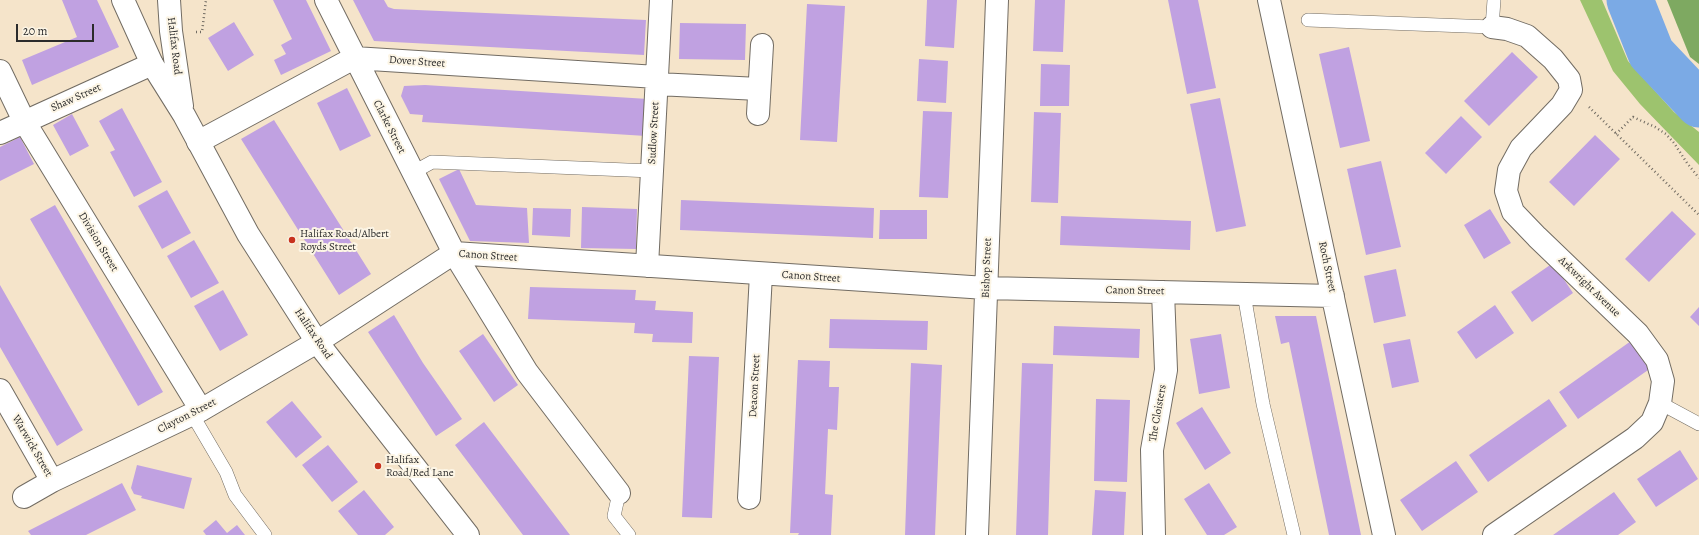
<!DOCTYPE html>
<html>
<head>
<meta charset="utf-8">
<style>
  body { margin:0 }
  #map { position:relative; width:1699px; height:535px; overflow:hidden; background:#f5e4ca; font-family:Alegreya,serif }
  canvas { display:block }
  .scale { position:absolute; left:16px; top:24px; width:78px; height:18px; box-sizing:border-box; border:2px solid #2b2b2b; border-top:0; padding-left:5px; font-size:12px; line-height:14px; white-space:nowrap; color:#2b2b2b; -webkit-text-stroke:3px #fcf5e5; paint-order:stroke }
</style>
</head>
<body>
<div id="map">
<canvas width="1699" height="535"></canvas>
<div class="scale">20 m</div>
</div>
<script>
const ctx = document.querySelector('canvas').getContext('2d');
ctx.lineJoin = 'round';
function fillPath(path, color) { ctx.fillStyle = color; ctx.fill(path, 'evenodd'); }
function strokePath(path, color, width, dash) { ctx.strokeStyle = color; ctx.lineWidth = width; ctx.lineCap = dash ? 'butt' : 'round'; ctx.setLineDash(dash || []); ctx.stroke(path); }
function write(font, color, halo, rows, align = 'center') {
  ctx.font = font + ' Alegreya,serif'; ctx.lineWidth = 4; ctx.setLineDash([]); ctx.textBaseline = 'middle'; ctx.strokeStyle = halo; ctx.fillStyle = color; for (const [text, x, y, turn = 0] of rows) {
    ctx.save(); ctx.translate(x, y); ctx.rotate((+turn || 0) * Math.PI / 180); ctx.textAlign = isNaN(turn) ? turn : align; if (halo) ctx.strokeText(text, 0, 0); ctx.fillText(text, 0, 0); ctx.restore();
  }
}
const green = new Path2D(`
  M 1580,0 L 1602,0 L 1628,61 L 1674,112 L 1699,132 L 1699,165 L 1640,104 L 1613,71 Z`);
const forest = new Path2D(`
  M 1667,0 L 1699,0 L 1699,64 L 1690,57 Z`);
const river = new Path2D(`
  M 1630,0 L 1651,53 L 1699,104`);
const building = new Path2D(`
  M 62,0 L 97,0 L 119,47 L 32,85 L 22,60 L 77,37 Z
  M 273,0 L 306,0 L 331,51 L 281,75 L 274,60 L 286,54 L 281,45 L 292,39 Z
  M 353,0 L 384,0 L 388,7 L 394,9 L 646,20 L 644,55 L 374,41 Z
  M 927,0 L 957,0 L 954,48 L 925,46 Z
  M 1035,0 L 1065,0 L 1063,52 L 1033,51 Z
  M 1168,0 L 1198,0 L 1216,88 L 1187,94 Z
  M 807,4 L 845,6 L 837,142 L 800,140 Z
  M 234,22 L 254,55 L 228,71 L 208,38 Z
  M 680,23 L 746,24 L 745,60 L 679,59 Z
  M 1349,47 L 1370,141 L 1340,148 L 1319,54 Z
  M 1512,52 L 1538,77 L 1489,126 L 1464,101 Z
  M 919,59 L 948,61 L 946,103 L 917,101 Z
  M 1041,64 L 1070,65 L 1069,106 L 1040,106 Z
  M 425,85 L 648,99 L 646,136 L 422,122 L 423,115 L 410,114 L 401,96 L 404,86 Z
  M 347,88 L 371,136 L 340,151 L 317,103 Z
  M 1220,98 L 1246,226 L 1216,232 L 1190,104 Z
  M 122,108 L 162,182 L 134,197 L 110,152 L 115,150 L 99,121 Z
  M 923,111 L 952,112 L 948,198 L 919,197 Z
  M 1034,112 L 1061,113 L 1058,203 L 1031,202 Z
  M 72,114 L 89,146 L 70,156 L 53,125 Z
  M 1461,116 L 1482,137 L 1446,174 L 1425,153 Z
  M 274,120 L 371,274 L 339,295 L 241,139 Z
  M 1595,135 L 1620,159 L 1574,206 L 1549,182 Z
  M 20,137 L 34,164 L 0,181 L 0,147 Z
  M 1381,161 L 1401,247 L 1366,255 L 1347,169 Z
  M 459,169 L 476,205 L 527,208 L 529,243 L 470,241 L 439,179 Z
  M 167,190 L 191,233 L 162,249 L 138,206 Z
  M 681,200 L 874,208 L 873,238 L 680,230 Z
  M 55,205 L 163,392 L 138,406 L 30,219 Z
  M 582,207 L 637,209 L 636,249 L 581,248 Z
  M 533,208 L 571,209 L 570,237 L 532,235 Z
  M 1490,209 L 1511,243 L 1484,259 L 1464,225 Z
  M 880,210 L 927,210 L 927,239 L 879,239 Z
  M 1672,211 L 1696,234 L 1649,282 L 1625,259 Z
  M 1061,216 L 1191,221 L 1190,250 L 1060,245 Z
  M 194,240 L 219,283 L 191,298 L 167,256 Z
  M 1553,263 L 1573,293 L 1532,322 L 1511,292 Z
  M 1396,269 L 1406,316 L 1374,323 L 1364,276 Z
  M 0,285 L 83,430 L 57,446 L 0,347 Z
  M 530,287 L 636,290 L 635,300 L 656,301 L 655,310 L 693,312 L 692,343 L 652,342 L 653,334 L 634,333 L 635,323 L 528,319 Z
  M 223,290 L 248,335 L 220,351 L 194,306 Z
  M 1495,305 L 1514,333 L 1476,359 L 1457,332 Z
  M 1699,307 L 1699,326 L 1690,317 Z
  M 394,315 L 423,363 L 462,419 L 436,436 L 368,332 Z
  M 1275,316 L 1316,316 L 1361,535 L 1329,535 L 1289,342 L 1281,344 Z
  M 830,319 L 928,321 L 927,350 L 829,348 Z
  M 1054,326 L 1140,329 L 1139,358 L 1053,355 Z
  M 483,334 L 518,385 L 494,402 L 459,351 Z
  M 1221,334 L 1230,388 L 1199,394 L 1190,339 Z
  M 1410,339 L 1419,382 L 1392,388 L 1383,344 Z
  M 1631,341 L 1651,368 L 1578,419 L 1559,392 Z
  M 689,356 L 719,357 L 712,518 L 682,517 Z
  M 798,360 L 830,361 L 829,387 L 839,387 L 837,430 L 828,429 L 825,494 L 833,495 L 831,535 L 798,535 L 799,533 L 790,533 Z
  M 911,363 L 942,365 L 935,535 L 905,535 Z
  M 1022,363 L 1053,364 L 1048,535 L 1016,535 Z
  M 1096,399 L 1130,400 L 1127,482 L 1094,481 Z
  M 1549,399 L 1567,426 L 1488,482 L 1469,455 Z
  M 292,401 L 322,437 L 296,458 L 266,422 Z
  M 1202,407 L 1231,453 L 1205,470 L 1176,423 Z
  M 484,422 L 570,535 L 523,535 L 455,445 Z
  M 328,445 L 358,482 L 332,502 L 302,465 Z
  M 1680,450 L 1698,479 L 1656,507 L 1637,479 Z
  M 1456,461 L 1478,492 L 1422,531 L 1400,500 Z
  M 137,465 L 192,478 L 184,509 L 141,498 L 142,496 L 134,494 L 131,488 Z
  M 122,483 L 136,510 L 86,535 L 31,535 L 28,531 Z
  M 1209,483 L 1237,527 L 1224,535 L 1207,535 L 1184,499 Z
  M 364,490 L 394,527 L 385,535 L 358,535 L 338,511 Z
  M 1095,490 L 1126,492 L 1124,535 L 1092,535 Z
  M 1614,492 L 1636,522 L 1618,535 L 1553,535 Z
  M 216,520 L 227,533 L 237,525 L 245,535 L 206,535 L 203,531 Z`);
const path = new Path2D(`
  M 196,32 L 202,32 L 206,0
  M 1589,107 L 1699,215
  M 1616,134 L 1633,117 L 1655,127 L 1666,134 L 1674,143 L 1687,163 L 1699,178`);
const lane = new Path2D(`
  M 1308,20 L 1492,27 L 1494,0
  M 412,173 L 432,162 L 652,171
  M 1244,294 L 1263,404 L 1294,535
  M 1660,403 L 1699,424
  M 192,414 L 226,472 L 235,495 L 265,535
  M 619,493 L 614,516 L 629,535`);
const street = new Path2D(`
  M 326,0 L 454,253 L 527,372 L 619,493
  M 1269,0 L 1384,535
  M 1492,27 L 1507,29 L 1527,36 L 1553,59 L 1569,79 L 1571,90 L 1562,105 L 1521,148 L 1509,170 L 1506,191 L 1513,212 L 1537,237 L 1638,334 L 1657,360 L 1663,381 L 1660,403 L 1652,422 L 1635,438 L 1494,535
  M 0,71 L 24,121 L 201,410
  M 657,84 L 759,89
  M 758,114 L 762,45
  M 0,133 L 152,64
  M 198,142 L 354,58 L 657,77
  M 647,266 L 661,0
  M 0,390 L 52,481
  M 24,497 L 52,481 L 201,410 L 317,342 L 454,253 L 986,288 L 1333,296
  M 749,498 L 761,274
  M 977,535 L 997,0
  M 1154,535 L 1152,450 L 1166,370 L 1163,292`);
const highway = new Path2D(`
  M 123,0 L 152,64 L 184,115 L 248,234 L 317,342 L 468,535
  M 169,0 L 171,31 L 182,106`);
const markers = [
  [292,240,4,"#c8321e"],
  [378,466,4,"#c8321e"]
];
const streetNames = [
  ["Halifax Road",174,46,83],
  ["Dover Street",417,62,4],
  ["Shaw Street",76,98,-24],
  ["Clarke Street",389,127,63],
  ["Sudlow Street",654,133,-87],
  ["Division Street",98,242,59],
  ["Canon Street",488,256,4],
  ["Roch Street",1327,267,78],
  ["Bishop Street",987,268,-88],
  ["Canon Street",811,277,4],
  ["Arkwright Avenue",1589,287,44],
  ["Canon Street",1135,291,1],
  ["Halifax Road",313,334,56],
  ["Deacon Street",755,386,-87],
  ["The Cloisters",1158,413,-80],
  ["Clayton Street",187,416,-27],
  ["Warwick Street",32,446,60]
];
const poiNames = [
  ["Halifax Road/Albert",300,234],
  ["Royds Street",300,247],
  ["Halifax",386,460],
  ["Road/Red Lane",386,473]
];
fillPath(green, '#9dc36e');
fillPath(forest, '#7ea961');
strokePath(river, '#7baae5', 47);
fillPath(building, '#c0a1e1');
strokePath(lane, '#726c63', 14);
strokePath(street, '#726c63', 24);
strokePath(highway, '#726c63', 24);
strokePath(path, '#726c63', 2.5, [1, 3]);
strokePath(lane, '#fff', 13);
strokePath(street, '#fff', 22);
strokePath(highway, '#fff', 22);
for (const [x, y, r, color] of markers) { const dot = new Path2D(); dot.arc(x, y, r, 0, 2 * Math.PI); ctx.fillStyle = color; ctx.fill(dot); strokePath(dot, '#fcf5e5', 1.5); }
write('11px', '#2b2b2b', '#fcf5e5', streetNames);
write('11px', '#2b2b2b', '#fcf5e5', poiNames, 'left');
</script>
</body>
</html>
